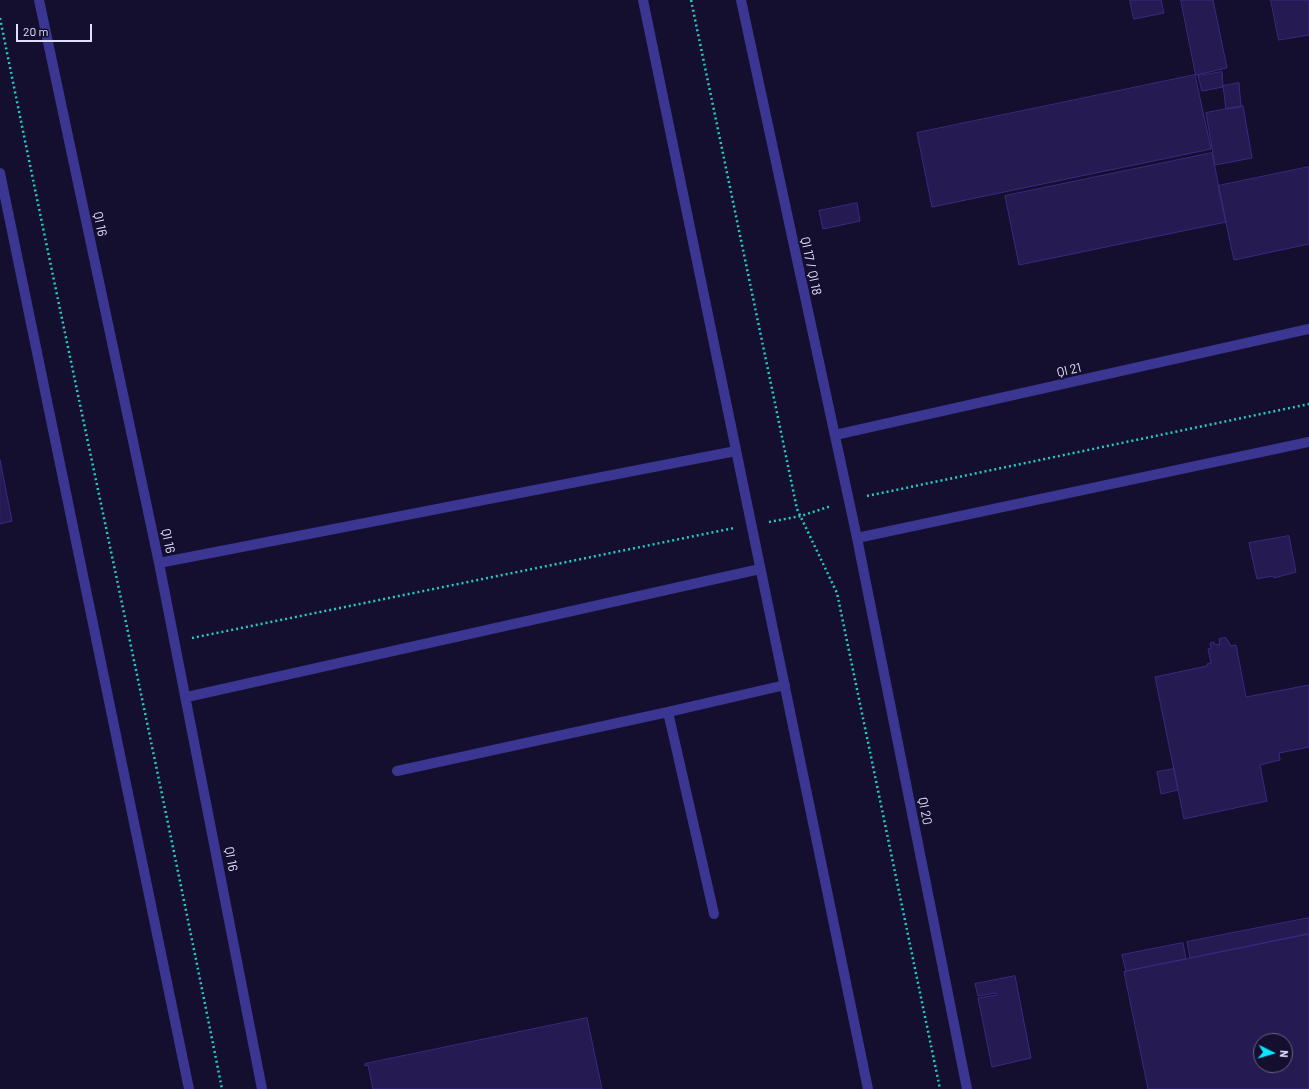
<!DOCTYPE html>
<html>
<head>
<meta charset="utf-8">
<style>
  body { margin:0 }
  #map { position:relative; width:1309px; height:1089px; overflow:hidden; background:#150f2f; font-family:Barlow,sans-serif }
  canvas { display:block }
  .north { position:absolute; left:1253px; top:1033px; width:40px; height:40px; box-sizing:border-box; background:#150f2f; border:1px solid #676282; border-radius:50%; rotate:95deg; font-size:11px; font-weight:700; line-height:16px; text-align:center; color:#e2deff }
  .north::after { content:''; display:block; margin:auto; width:14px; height:18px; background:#0ae6ff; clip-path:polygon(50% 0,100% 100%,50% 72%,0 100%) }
  .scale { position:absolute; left:16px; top:24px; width:76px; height:18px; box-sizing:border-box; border:2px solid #e2deff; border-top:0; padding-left:5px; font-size:12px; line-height:14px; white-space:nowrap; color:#e2deff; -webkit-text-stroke:3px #150f2f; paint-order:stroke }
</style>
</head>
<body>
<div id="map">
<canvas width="1309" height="1089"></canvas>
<div class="north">N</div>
<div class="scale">20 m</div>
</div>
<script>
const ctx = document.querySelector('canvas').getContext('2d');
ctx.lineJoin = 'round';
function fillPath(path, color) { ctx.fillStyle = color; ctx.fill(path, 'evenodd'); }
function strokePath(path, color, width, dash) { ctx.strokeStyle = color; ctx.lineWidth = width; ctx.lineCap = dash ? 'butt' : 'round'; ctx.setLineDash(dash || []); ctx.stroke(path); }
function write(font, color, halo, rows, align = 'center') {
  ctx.font = font + ' Barlow,sans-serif'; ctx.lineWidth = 4; ctx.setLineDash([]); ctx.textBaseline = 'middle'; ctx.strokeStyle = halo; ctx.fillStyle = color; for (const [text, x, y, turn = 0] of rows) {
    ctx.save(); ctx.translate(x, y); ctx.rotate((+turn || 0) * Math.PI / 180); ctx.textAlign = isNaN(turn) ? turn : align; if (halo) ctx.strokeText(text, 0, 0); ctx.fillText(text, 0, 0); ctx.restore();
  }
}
const building = new Path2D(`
  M 1130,0 L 1161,0 L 1164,13 L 1134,19 Z
  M 1181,0 L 1213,0 L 1227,68 L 1196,75 Z
  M 1271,0 L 1309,0 L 1309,35 L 1279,40 Z
  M 1222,72 L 1223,87 L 1202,91 L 1198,76 Z
  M 1195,75 L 1211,149 L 932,207 L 917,133 Z
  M 1239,83 L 1241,107 L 1226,109 L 1223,86 Z
  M 1243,106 L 1252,158 L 1215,165 L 1206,113 Z
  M 1212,153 L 1226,222 L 1019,265 L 1005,196 Z
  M 1309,167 L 1309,244 L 1234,260 L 1218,186 Z
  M 857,203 L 860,221 L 823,229 L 819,211 Z
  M 0,460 L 12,521 L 0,524 Z
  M 1289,536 L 1296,572 L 1274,578 L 1273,576 L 1257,579 L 1249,543 Z
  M 1226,638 L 1231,646 L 1236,645 L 1246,697 L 1309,685 L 1309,747 L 1279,753 L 1280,760 L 1260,765 L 1267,801 L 1184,819 L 1155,677 L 1207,666 L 1207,664 L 1211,663 L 1208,649 L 1211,648 L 1210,643 L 1214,642 L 1214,644 L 1220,645 L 1219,639 Z
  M 1174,769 L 1178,790 L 1161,794 L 1157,772 Z
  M 1309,918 L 1309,934 L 1190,958 L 1187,942 Z
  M 1309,934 L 1309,1089 L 1148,1089 L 1124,972 ZM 1261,1041 L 1285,1041 L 1285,1065 L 1261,1065 Z
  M 1183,943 L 1186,959 L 1126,971 L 1122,955 Z
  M 1015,976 L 1031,1058 L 992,1067 L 978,998 L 997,995 L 996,993 L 978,996 L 975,984 Z
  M 587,1018 L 602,1089 L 373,1089 L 368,1065 L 365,1066 L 365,1064 Z`);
const path = new Path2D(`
  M 691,0 L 797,509 L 837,593 L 940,1089
  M 0,18 C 72,375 151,731 222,1089
  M 867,496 L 1309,404
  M 769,522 L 801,516 L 831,506
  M 192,638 L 734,528`);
const minor = new Path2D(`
  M 39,0 L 159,563 L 262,1089
  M 643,0 L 868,1089
  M 741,0 L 857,538 L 967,1089
  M 0,173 L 189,1089
  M 835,435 L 1309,329
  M 857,538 L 1309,442
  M 159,563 L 736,451
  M 187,697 L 760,569
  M 668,712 L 714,914
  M 397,771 L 668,712 L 785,685`);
const streetNames = [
  ["QI 16",100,224,78],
  ["QI 17 / QI 18",811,266,78],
  ["QI 21",1069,370,-13],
  ["QI 16",168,541,78],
  ["QI 20",925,811,79],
  ["QI 16",231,859,79]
];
fillPath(building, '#251a52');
strokePath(building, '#3b2a80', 1);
strokePath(path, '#25cbc2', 2.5, [2, 3]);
strokePath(minor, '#3a3692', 10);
write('13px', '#e2deff', '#150f2f', streetNames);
</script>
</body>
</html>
